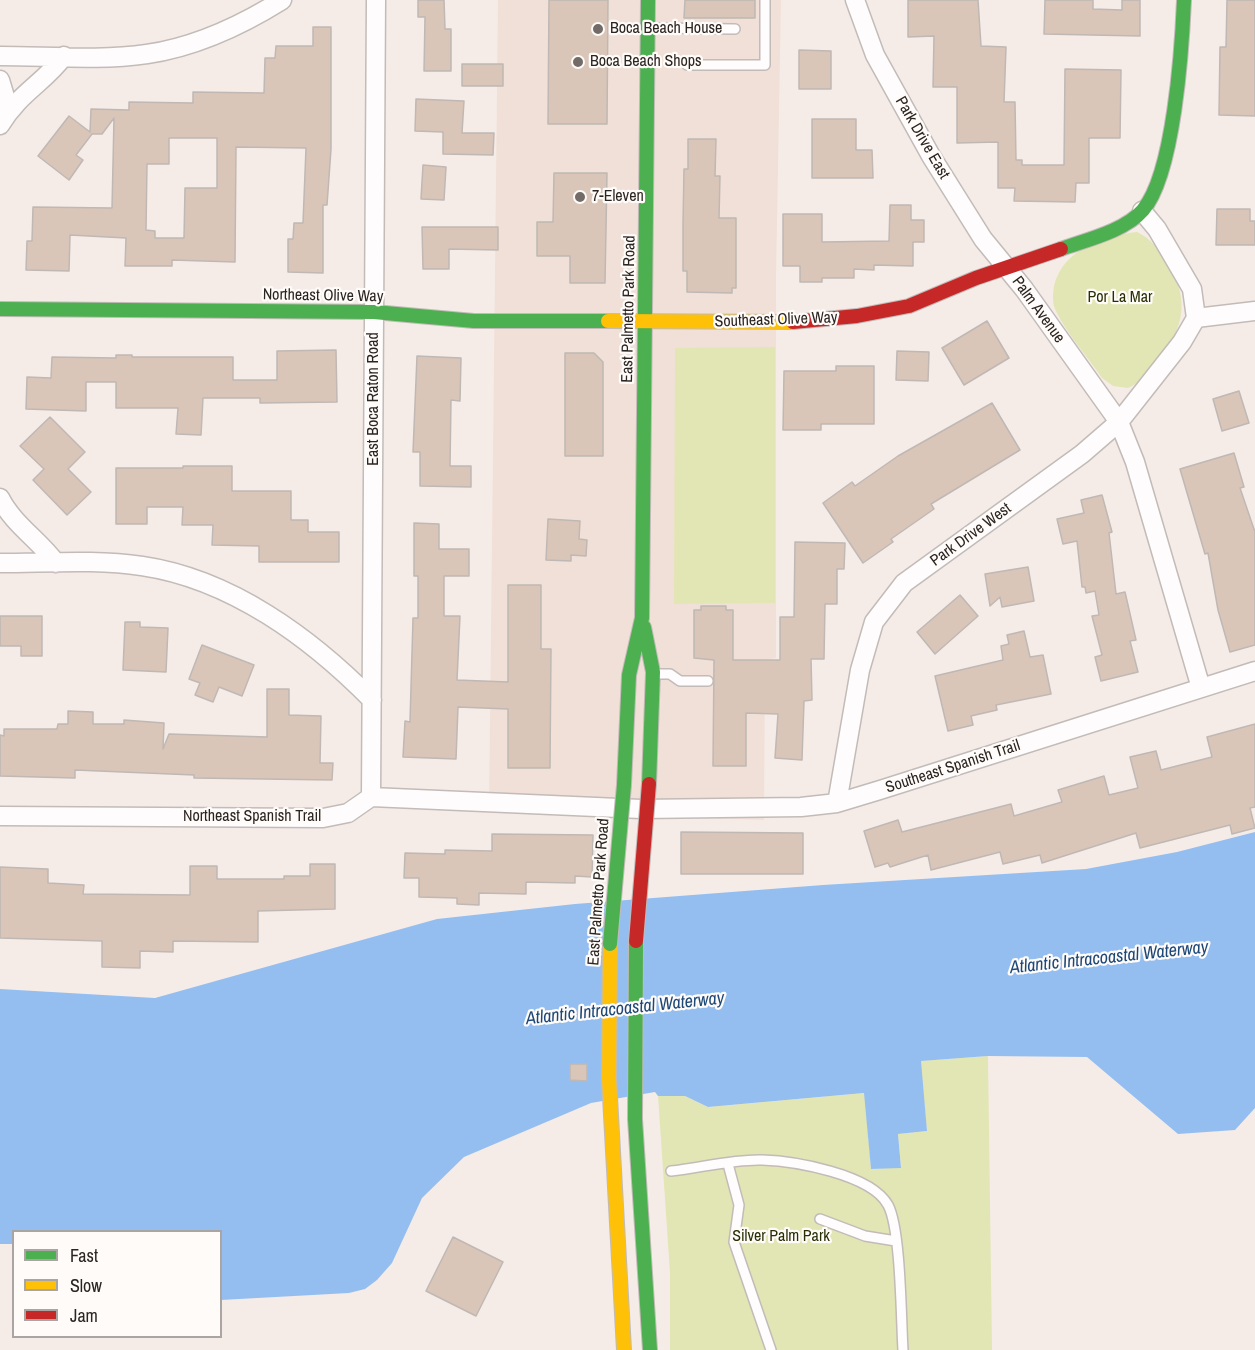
<!DOCTYPE html>
<html>
<head>
<meta charset="utf-8">
<style>
  body { margin:0 }
  #map { position:relative; width:1255px; height:1350px; overflow:hidden; background:#f5ece8; font-family:"Archivo Narrow",sans-serif }
  canvas { display:block }
  .legend { position:absolute; left:12px; top:1230px; width:210px; height:108px; box-sizing:border-box; background:#fefbf9; border:2px solid #aaa5a3; margin:0; padding:8px 10px; list-style:none; font-size:18px; color:#2b2522 }
  .legend li { display:flex; align-items:center; gap:12px; height:30px }
  .legend b { width:30px; border:2px solid #aaa5a3 }
</style>
</head>
<body>
<div id="map">
<canvas width="1255" height="1350"></canvas>
<ul class="legend">
<li><b style="height:8px;background:#4caf50"></b>Fast</li>
<li><b style="height:8px;background:#ffc107"></b>Slow</li>
<li><b style="height:8px;background:#c62828"></b>Jam</li>
</ul>
</div>
<script>
const ctx = document.querySelector('canvas').getContext('2d');
ctx.lineJoin = 'round';
function fillPath(path, color) { ctx.fillStyle = color; ctx.fill(path, 'evenodd'); }
function strokePath(path, color, width, dash) { ctx.strokeStyle = color; ctx.lineWidth = width; ctx.lineCap = dash ? 'butt' : 'round'; ctx.setLineDash(dash || []); ctx.stroke(path); }
function write(font, color, halo, rows, align = 'center') {
  ctx.font = font + ' "Archivo Narrow",sans-serif'; ctx.lineWidth = 4.5; ctx.setLineDash([]); ctx.textBaseline = 'middle'; ctx.strokeStyle = halo; ctx.fillStyle = color; for (const [text, x, y, turn = 0] of rows) {
    ctx.save(); ctx.translate(x, y); ctx.rotate((+turn || 0) * Math.PI / 180); ctx.textAlign = isNaN(turn) ? turn : align; if (halo) ctx.strokeText(text, 0, 0); ctx.fillText(text, 0, 0); ctx.restore();
  }
}
const built = new Path2D(`
  M 498,0 L 781,0 L 776,278 L 776,658 L 765,660 L 764,820 L 489,812 Z`);
const green = new Path2D(`
  M 1137,232 C 1162,243 1186,285 1181,314 C 1177,341 1153,378 1128,388 L 1113,386 L 1102,378 C 1087,356 1066,333 1055,309 C 1052,302 1053,293 1054,286 C 1063,249 1103,236 1137,232 Z
  M 775,347 L 775,603 L 674,604 L 675,348 Z
  M 988,1056 L 992,1350 L 670,1350 L 670,1273 L 658,1096 L 685,1096 L 708,1107 L 865,1093 L 871,1169 L 901,1167 L 898,1134 L 927,1131 L 920,1061 Z`);
const water = new Path2D(`
  M 1255,832 L 1255,1108 L 1235,1130 L 1178,1134 L 1087,1057 L 988,1056 L 921,1061 L 927,1131 L 898,1134 L 901,1168 L 871,1169 L 864,1093 L 708,1107 L 685,1096 L 658,1096 L 655,1092 L 591,1103 L 464,1157 L 422,1198 L 392,1263 L 377,1280 L 365,1289 L 349,1293 L 221,1300 L 220,1232 L 14,1232 L 13,1244 L 0,1244 L 0,989 L 155,998 L 437,919 L 575,904 L 823,885 L 1086,869 L 1177,852 Z`);
const building = new Path2D(`
  M 418,0 L 444,0 L 445,29 L 451,29 L 451,71 L 424,71 L 425,17 L 418,17 Z
  M 549,0 L 608,0 L 607,124 L 548,124 Z
  M 685,0 L 755,0 L 755,18 L 684,18 Z
  M 908,0 L 978,0 L 981,46 L 1006,47 L 1004,102 L 1015,102 L 1016,160 L 1022,160 L 1022,165 L 1064,165 L 1065,69 L 1121,70 L 1120,138 L 1089,138 L 1089,183 L 1076,183 L 1075,202 L 1014,201 L 1015,188 L 998,188 L 998,142 L 957,143 L 957,87 L 933,87 L 934,36 L 908,37 Z
  M 1045,0 L 1093,0 L 1093,9 L 1122,10 L 1122,0 L 1140,0 L 1140,36 L 1044,34 Z
  M 1227,0 L 1255,0 L 1255,116 L 1219,115 L 1220,47 L 1226,47 Z
  M 313,27 L 331,27 L 331,149 L 327,205 L 323,205 L 323,273 L 288,272 L 288,239 L 293,239 L 294,223 L 303,223 L 306,148 L 236,147 L 235,262 L 172,260 L 172,266 L 125,266 L 126,238 L 70,235 L 69,271 L 26,270 L 27,241 L 32,241 L 33,207 L 112,208 L 114,118 L 102,134 L 92,134 L 76,155 L 83,160 L 69,180 L 38,156 L 69,116 L 90,132 L 91,109 L 129,110 L 129,102 L 193,103 L 193,92 L 264,93 L 265,58 L 275,58 L 276,46 L 313,46 ZM 169,138 L 217,138 L 217,188 L 185,188 L 184,238 L 155,238 L 155,231 L 146,230 L 147,164 L 169,164 Z
  M 799,50 L 831,51 L 831,89 L 799,89 Z
  M 462,64 L 503,64 L 503,86 L 462,86 Z
  M 416,99 L 464,101 L 462,133 L 494,133 L 493,155 L 443,154 L 443,132 L 415,131 Z
  M 812,119 L 856,119 L 856,150 L 872,150 L 873,178 L 812,178 Z
  M 688,139 L 716,139 L 715,176 L 720,176 L 719,218 L 736,218 L 736,288 L 732,288 L 732,293 L 687,292 L 687,271 L 683,271 L 683,225 L 684,169 L 688,169 Z
  M 423,165 L 446,167 L 444,200 L 421,199 Z
  M 554,173 L 607,173 L 605,283 L 570,283 L 570,256 L 537,256 L 537,222 L 553,222 Z
  M 890,205 L 911,205 L 911,220 L 924,220 L 924,242 L 913,242 L 913,266 L 874,265 L 874,270 L 854,269 L 854,278 L 822,278 L 822,282 L 800,282 L 800,266 L 783,266 L 783,214 L 822,214 L 822,242 L 889,241 Z
  M 1217,209 L 1250,209 L 1250,221 L 1255,221 L 1255,245 L 1216,245 Z
  M 422,227 L 498,227 L 498,250 L 449,249 L 449,269 L 423,269 Z
  M 987,321 L 1009,358 L 964,385 L 942,348 Z
  M 336,350 L 337,402 L 260,403 L 260,398 L 203,398 L 201,435 L 176,434 L 178,408 L 116,408 L 116,382 L 86,382 L 86,411 L 26,409 L 27,377 L 51,378 L 52,357 L 116,358 L 116,355 L 132,355 L 132,357 L 233,357 L 233,380 L 277,380 L 277,351 Z
  M 897,351 L 929,352 L 928,381 L 896,380 Z
  M 565,353 L 594,353 L 603,362 L 603,456 L 565,456 Z
  M 417,356 L 461,358 L 460,401 L 451,400 L 450,466 L 471,466 L 471,487 L 420,486 L 420,452 L 413,452 Z
  M 836,366 L 874,366 L 874,424 L 821,424 L 821,430 L 783,430 L 784,371 L 836,371 Z
  M 1239,391 L 1249,423 L 1222,431 L 1213,399 Z
  M 992,403 L 1020,450 L 931,504 L 934,509 L 891,539 L 893,542 L 863,563 L 823,503 L 852,482 L 855,486 L 898,456 Z
  M 50,417 L 85,452 L 68,469 L 91,492 L 67,515 L 33,480 L 44,469 L 20,446 Z
  M 1234,453 L 1244,487 L 1240,488 L 1255,532 L 1255,645 L 1230,652 L 1218,610 L 1208,553 L 1205,554 L 1180,469 Z
  M 183,466 L 232,466 L 232,491 L 291,491 L 291,520 L 308,520 L 308,532 L 339,532 L 339,562 L 259,562 L 259,546 L 212,545 L 213,525 L 182,525 L 183,507 L 147,507 L 147,524 L 116,524 L 116,468 L 183,468 Z
  M 1102,495 L 1112,532 L 1109,533 L 1116,594 L 1125,592 L 1136,640 L 1130,641 L 1138,672 L 1101,681 L 1095,657 L 1102,655 L 1092,616 L 1099,615 L 1095,591 L 1086,593 L 1085,587 L 1082,587 L 1077,541 L 1063,544 L 1057,519 L 1084,513 L 1081,500 Z
  M 548,519 L 580,521 L 579,539 L 587,540 L 586,556 L 571,555 L 571,561 L 546,560 Z
  M 414,523 L 439,524 L 439,549 L 469,549 L 469,576 L 444,576 L 444,616 L 460,616 L 457,680 L 508,682 L 508,585 L 541,585 L 541,649 L 551,649 L 550,768 L 508,768 L 508,709 L 458,707 L 456,759 L 403,757 L 405,721 L 410,722 L 413,618 L 418,618 L 418,576 L 414,576 Z
  M 795,542 L 845,543 L 844,569 L 837,569 L 837,604 L 825,604 L 824,659 L 811,659 L 812,700 L 804,701 L 802,760 L 775,758 L 778,714 L 746,713 L 746,766 L 713,766 L 714,660 L 694,658 L 694,610 L 701,610 L 701,606 L 726,606 L 726,610 L 733,610 L 733,660 L 780,660 L 780,617 L 794,617 Z
  M 1028,567 L 1034,601 L 1002,607 L 1000,597 L 990,606 L 985,574 Z
  M 960,595 L 978,616 L 935,654 L 917,632 Z
  M 0,616 L 42,616 L 42,656 L 21,656 L 21,646 L 0,646 Z
  M 125,622 L 140,622 L 140,627 L 168,628 L 166,672 L 123,670 Z
  M 1024,631 L 1030,657 L 1043,655 L 1051,694 L 996,705 L 997,710 L 971,716 L 973,725 L 948,731 L 935,676 L 1003,660 L 1001,646 L 1009,644 L 1007,635 Z
  M 202,645 L 254,665 L 242,696 L 219,687 L 213,702 L 195,695 L 200,683 L 189,679 Z
  M 267,689 L 289,689 L 289,715 L 321,716 L 320,763 L 333,763 L 332,780 L 194,778 L 194,775 L 75,770 L 75,778 L 0,776 L 0,735 L 4,736 L 4,729 L 57,729 L 58,724 L 68,724 L 68,711 L 93,712 L 93,724 L 124,724 L 124,720 L 164,723 L 163,749 L 169,734 L 267,737 Z
  M 1255,724 L 1255,807 L 1250,808 L 1255,828 L 1232,834 L 1230,825 L 1140,848 L 1136,833 L 1042,863 L 1040,855 L 1003,864 L 1000,852 L 931,870 L 928,855 L 890,867 L 888,863 L 875,867 L 864,831 L 898,820 L 902,832 L 1011,804 L 1014,816 L 1062,802 L 1058,790 L 1104,776 L 1109,795 L 1138,788 L 1130,757 L 1156,751 L 1161,770 L 1212,757 L 1207,737 Z
  M 681,832 L 803,833 L 803,874 L 681,874 Z
  M 492,834 L 593,835 L 592,877 L 575,876 L 575,883 L 526,882 L 526,894 L 479,893 L 479,905 L 457,904 L 457,898 L 419,897 L 419,878 L 404,878 L 405,853 L 445,854 L 445,850 L 492,851 Z
  M 310,864 L 335,864 L 335,909 L 258,911 L 258,942 L 173,941 L 173,952 L 140,951 L 140,968 L 102,967 L 102,941 L 0,938 L 0,867 L 48,869 L 48,883 L 84,885 L 83,894 L 190,895 L 190,866 L 217,866 L 217,879 L 284,879 L 284,876 L 310,876 Z
  M 570,1064 L 587,1064 L 587,1081 L 570,1080 Z
  M 453,1237 L 503,1262 L 476,1316 L 426,1291 Z`);
const lane = new Path2D(`
  M 650,28 L 735,29
  M 687,65 L 765,65 L 765,0
  M 656,674 L 670,674 L 680,681 L 708,681
  M 728,1164 L 739,1205 L 734,1242 L 771,1350
  M 671,1171 C 700,1168 733,1159 762,1160 C 794,1161 871,1174 888,1205 C 901,1229 901,1319 903,1350
  M 820,1219 L 865,1236 L 896,1241`);
const street = new Path2D(`
  M 855,0 L 875,55 L 931,156 L 983,239 L 1024,289 L 1119,422 L 1135,462 L 1201,688
  M 0,56 C 48,56 99,61 147,54 C 195,47 242,25 282,0
  M 0,80 L 9,110
  M 0,125 C 20,92 44,83 64,56
  M 1142,211 L 1157,229 L 1192,289 L 1196,318
  M 1196,318 L 1255,311
  M 0,498 C 13,524 39,540 56,563
  M 0,563 C 47,563 96,559 142,566 C 231,579 311,638 372,700
  M 371,797 L 376,0
  M 837,803 L 860,670 L 874,622 L 904,583 L 1082,454 L 1119,422 L 1182,342 L 1196,318
  M 0,816 L 323,818 L 348,813 L 371,797 L 641,809 L 801,807 L 837,803 L 880,790 L 1255,671`);
const fast = new Path2D(`
  M 1061,249 C 1086,240 1125,231 1143,210 C 1174,174 1182,48 1184,0
  M 0,309 L 374,312 L 474,321 L 608,321
  M 644,627 L 653,672 L 649,784
  M 624,785 L 629,675 L 642,618 L 648,0
  M 636,941 L 635,1119 L 650,1350`);
const slow = new Path2D(`
  M 608,321 L 793,322
  M 610,944 L 609,1079 L 624,1350`);
const jam = new Path2D(`
  M 793,322 L 857,316 L 909,306 L 976,278 L 1061,249`);
const fastBridge = new Path2D(`
  M 610,944 L 624,785`);
const jamBridge = new Path2D(`
  M 636,941 L 649,784`);
const markers = [
  [598,29,6,"#726b67"],
  [578,62,6,"#726b67"],
  [580,197,6,"#726b67"]
];
const poiNames = [
  ["Boca Beach House",610,29],
  ["Boca Beach Shops",590,62],
  ["7-Eleven",592,197]
];
const streetNames = [
  ["Park Drive East",922,138,60],
  ["Northeast Olive Way",323,296,1],
  ["East Palmetto Park Road",629,309,-89],
  ["Palm Avenue",1038,310,54],
  ["Southeast Olive Way",776,320,-2],
  ["East Boca Raton Road",374,399,-90],
  ["Park Drive West",971,535,-36],
  ["Southeast Spanish Trail",953,767,-18],
  ["Northeast Spanish Trail",252,817],
  ["East Palmetto Park Road",599,892,-86]
];
const parkNames = [
  ["Por La Mar",1120,298],
  ["Silver Palm Park",781,1237]
];
const waterNames = [
  ["Atlantic Intracoastal Waterway",1109,958,-6],
  ["Atlantic Intracoastal Waterway",625,1009,-6]
];
fillPath(built, '#f1e0d7');
fillPath(green, '#e2e6b4');
fillPath(water, '#94bef0');
fillPath(building, '#dac6b8');
strokePath(building, '#bfb8b4', 1.5);
strokePath(lane, '#c2bbb8', 12);
strokePath(street, '#c2bbb8', 21);
strokePath(fast, '#c2bbb8', 16);
strokePath(slow, '#c2bbb8', 16);
strokePath(jam, '#c2bbb8', 16);
strokePath(lane, '#fefcfc', 9);
strokePath(street, '#fefcfc', 18);
strokePath(fast, '#4caf50', 14);
strokePath(slow, '#ffc107', 14);
strokePath(jam, '#c62828', 14);
strokePath(fastBridge, '#c2bbb8', 16, []);
strokePath(jamBridge, '#c2bbb8', 16, []);
strokePath(fastBridge, '#4caf50', 14);
strokePath(jamBridge, '#c62828', 14);
for (const [x, y, r, color] of markers) { const dot = new Path2D(); dot.arc(x, y, r, 0, 2 * Math.PI); ctx.fillStyle = color; ctx.fill(dot); strokePath(dot, '#fefbf9', 2); }
write('16px', '#2b2522', '#fefbf9', poiNames, 'left');
write('16px', '#2b2522', '#fefbf9', streetNames);
write('16px', '#292f04', '#fefbf9', parkNames);
write('italic 18px', '#1c4777', '#fefbf9', waterNames);
</script>
</body>
</html>
